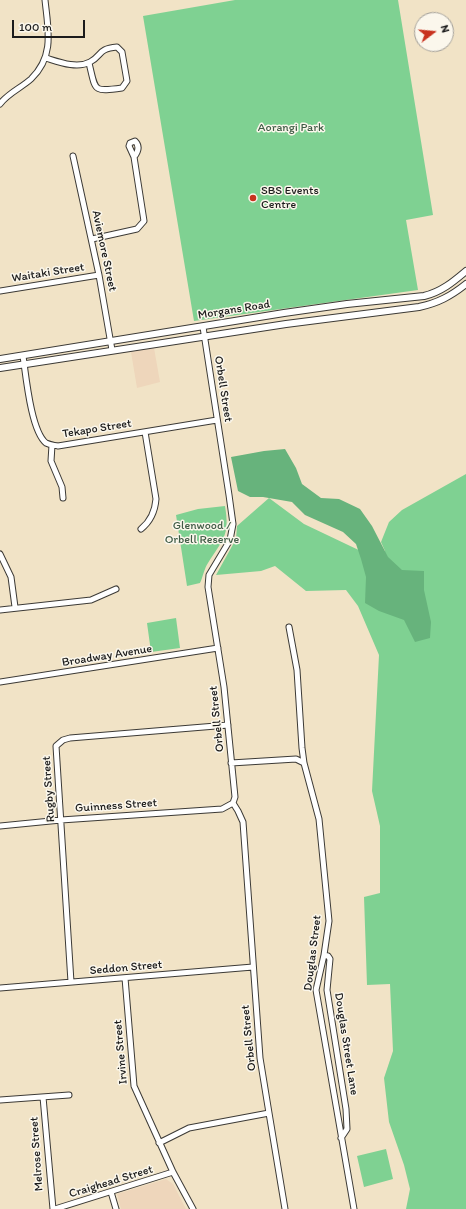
<!DOCTYPE html>
<html>
<head>
<meta charset="utf-8">
<style>
  body { margin:0 }
  #map { position:relative; width:466px; height:1209px; overflow:hidden; background:#f1e3c6; font-family:Itim,sans-serif }
  canvas { display:block }
  .north { position:absolute; left:414px; top:12px; width:40px; height:40px; box-sizing:border-box; background:#fbf7ec; border:1px solid #a29f99; border-radius:50%; rotate:74deg; font-size:11px; font-weight:700; line-height:16px; text-align:center; color:#1c1c1c }
  .north::after { content:''; display:block; margin:auto; width:14px; height:18px; background:#c8321e; clip-path:polygon(50% 0,100% 100%,50% 72%,0 100%) }
  .scale { position:absolute; left:12px; top:20px; width:73px; height:18px; box-sizing:border-box; border:2px solid #1c1c1c; border-top:0; padding-left:5px; font-size:12px; line-height:14px; white-space:nowrap; color:#1c1c1c; -webkit-text-stroke:3px #fbf7ec; paint-order:stroke }
</style>
</head>
<body>
<div id="map">
<canvas width="466" height="1209"></canvas>
<div class="north">N</div>
<div class="scale">100 m</div>
</div>
<script>
const ctx = document.querySelector('canvas').getContext('2d');
ctx.lineJoin = 'round';
function fillPath(path, color) { ctx.fillStyle = color; ctx.fill(path, 'evenodd'); }
function strokePath(path, color, width, dash) { ctx.strokeStyle = color; ctx.lineWidth = width; ctx.lineCap = dash ? 'butt' : 'round'; ctx.setLineDash(dash || []); ctx.stroke(path); }
function write(font, color, halo, rows, align = 'center') {
  ctx.font = font + ' Itim,sans-serif'; ctx.lineWidth = 3; ctx.setLineDash([]); ctx.textBaseline = 'middle'; ctx.strokeStyle = halo; ctx.fillStyle = color; for (const [text, x, y, turn = 0] of rows) {
    ctx.save(); ctx.translate(x, y); ctx.rotate((+turn || 0) * Math.PI / 180); ctx.textAlign = isNaN(turn) ? turn : align; if (halo) ctx.strokeText(text, 0, 0); ctx.fillText(text, 0, 0); ctx.restore();
  }
}
const built = new Path2D(`
  M 154,348 L 160,382 L 137,388 L 131,352 Z
  M 166,1179 L 173,1184 L 186,1209 L 121,1209 L 117,1194 Z`);
const green = new Path2D(`
  M 235,0 L 398,0 L 433,215 L 406,220 L 418,290 L 194,321 L 143,16 Z
  M 466,474 L 466,1209 L 406,1209 L 410,1189 L 404,1165 L 389,1122 L 384,1078 L 393,1051 L 390,984 L 367,985 L 364,897 L 380,893 L 380,826 L 372,791 L 379,655 L 358,606 L 346,590 L 306,591 L 275,566 L 261,571 L 216,575 L 236,539 L 237,526 L 269,498 L 304,524 L 367,554 L 385,551 L 381,542 L 389,522 L 402,510 Z
  M 225,506 C 230,536 223,539 208,563 C 204,569 203,577 200,583 L 187,586 L 176,515 L 198,509 Z
  M 176,618 L 180,648 L 151,652 L 147,623 Z
  M 386,1149 L 393,1179 L 364,1187 L 357,1156 Z`);
const forest = new Path2D(`
  M 285,449 L 296,468 L 302,484 L 321,498 L 339,499 L 360,509 L 372,526 L 388,557 L 402,570 L 424,571 L 424,590 L 431,622 L 430,638 L 415,642 L 404,620 L 379,611 L 365,603 L 366,577 L 361,559 L 356,544 L 343,532 L 305,515 L 292,502 L 263,497 L 250,497 L 238,491 L 231,457 L 264,451 Z`);
const minor = new Path2D(`
  M 46,58 C 59,62 77,69 90,62 C 103,55 97,49 117,47 L 122,52 L 127,81 L 122,88 C 92,92 96,91 89,63
  M 0,104 C 8,93 21,88 31,79 C 55,56 48,29 45,0
  M 73,156 L 99,275 L 112,350
  M 92,239 L 137,229 L 144,221 L 134,157 L 129,146 L 130,143 L 135,141 C 140,146 138,152 134,157
  M 0,291 L 99,275
  M 203,327 L 229,495 L 233,524 L 230,540 L 209,575 L 208,587 L 224,687 L 235,797 L 233,803 L 238,811 L 243,822 L 260,1058 L 269,1113
  M 23,356 C 26,376 31,431 46,443 C 50,445 53,445 58,446 L 217,420
  M 52,445 L 51,461 L 62,487 L 63,498
  M 141,529 C 151,521 155,512 156,499 L 145,432
  M 0,554 L 11,577 L 15,607
  M 0,610 L 91,600 L 116,589
  M 289,627 L 297,670 L 302,748 L 304,763 L 319,819 L 329,921 L 324,955 L 316,990 L 354,1209
  M 0,682 L 218,648
  M 231,763 L 296,759 L 304,763
  M 0,826 L 61,820 L 222,809 L 233,803
  M 324,955 L 328,956 L 330,959 L 327,990 L 346,1109 L 347,1129 L 341,1138
  M 125,978 L 134,1086 L 173,1172 L 193,1209
  M 71,982 L 56,746 L 63,740 L 70,738 L 228,725
  M 0,988 L 253,967
  M 43,1097 L 53,1209
  M 0,1100 L 69,1095
  M 159,1143 L 189,1128 L 269,1113 L 285,1209
  M 111,1192 L 116,1209
  M 55,1209 L 173,1172`);
const tertiary = new Path2D(`
  M 0,359 L 284,313 L 347,304 L 424,296 C 441,292 453,282 466,271
  M 0,368 L 286,324 L 419,307 C 438,303 451,296 466,284`);
const markers = [
  [253,198,4,"#c8321e"]
];
const parkNames = [
  ["Aorangi Park",291,128],
  ["Glenwood /",202,526],
  ["Orbell Reserve",202,540]
];
const poiNames = [
  ["SBS Events",261,191],
  ["Centre",261,205]
];
const streetNames = [
  ["Aviemore Street",104,251,78],
  ["Waitaki Street",48,273,-9],
  ["Morgans Road",234,310,-9],
  ["Orbell Street",223,389,81],
  ["Tekapo Street",97,429,-9],
  ["Broadway Avenue",107,656,-9],
  ["Orbell Street",217,719,-96],
  ["Rugby Street",49,789,-94],
  ["Guinness Street",116,806,-4],
  ["Douglas Street",313,953,-83],
  ["Seddon Street",126,968,-5],
  ["Orbell Street",249,1038,-96],
  ["Douglas Street Lane",346,1044,81],
  ["Irvine Street",121,1052,-95],
  ["Melrose Street",37,1154,-94],
  ["Craighead Street",111,1182,-17]
];
fillPath(built, '#eed6bb');
fillPath(green, '#7fd192');
fillPath(forest, '#67b37c');
strokePath(minor, '#3c3a36', 7);
strokePath(tertiary, '#3c3a36', 8);
strokePath(minor, '#fff', 5);
strokePath(tertiary, '#fff', 6);
for (const [x, y, r, color] of markers) { const dot = new Path2D(); dot.arc(x, y, r, 0, 2 * Math.PI); ctx.fillStyle = color; ctx.fill(dot); strokePath(dot, '#fbf7ec', 1.5); }
write('12px', '#3f5b45', '#fbf7ec', parkNames);
write('12px', '#1c1c1c', '#fbf7ec', poiNames, 'left');
write('12px', '#1c1c1c', '#fbf7ec', streetNames);
</script>
</body>
</html>
